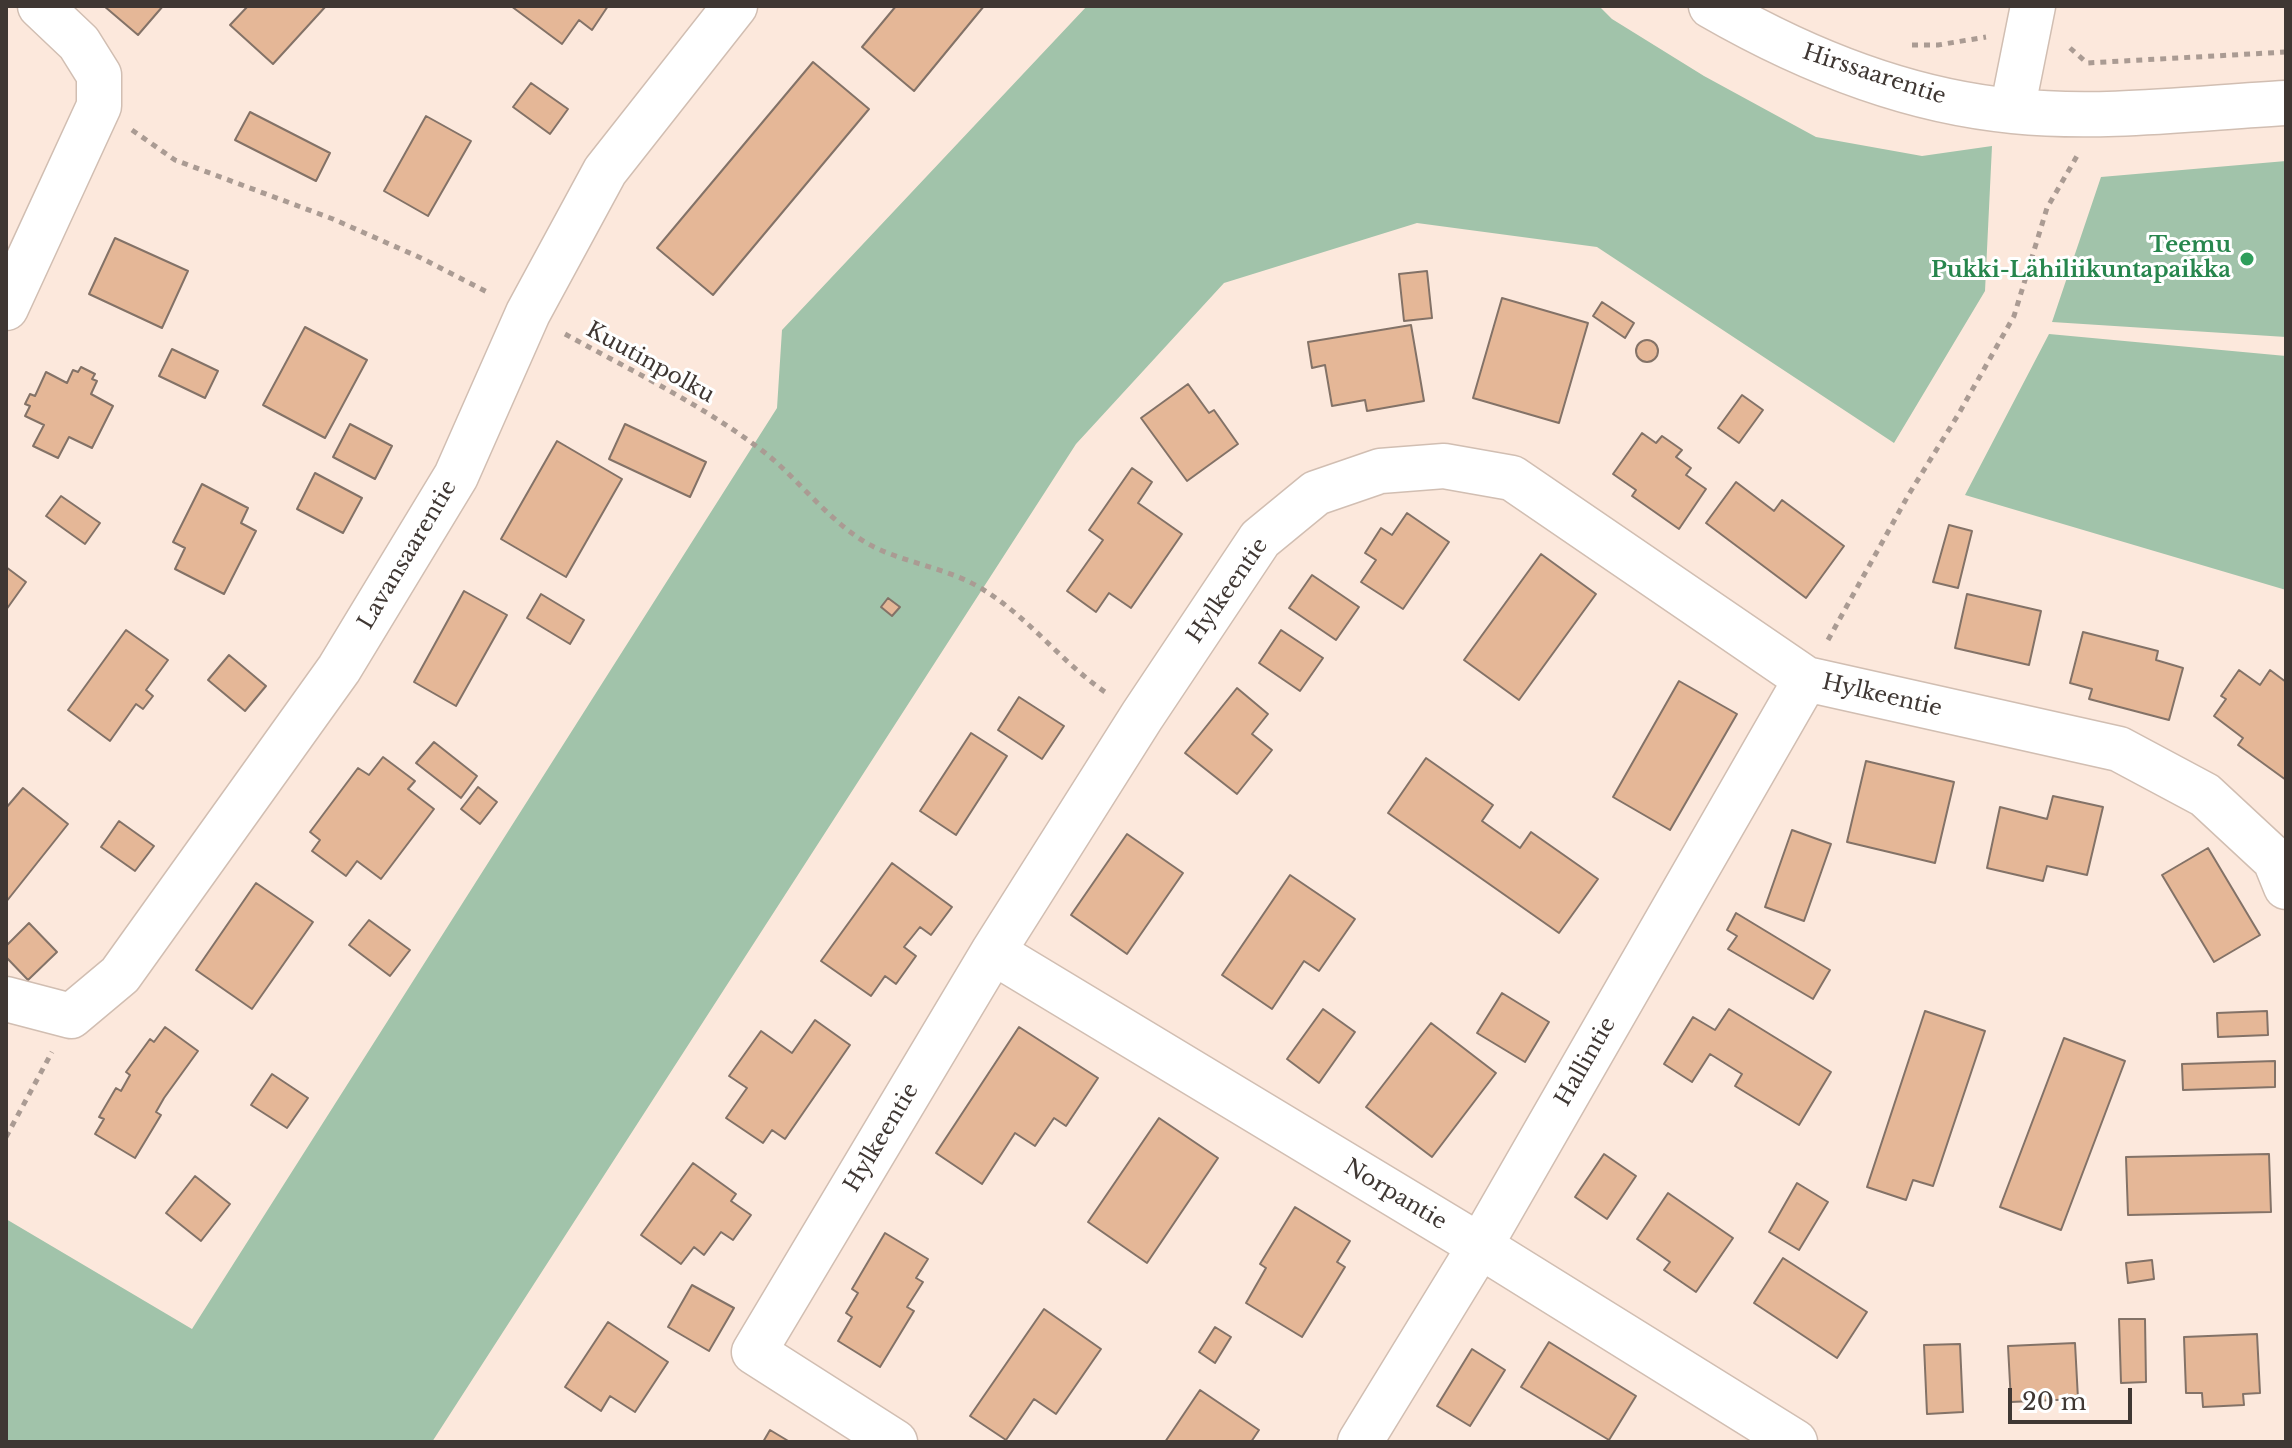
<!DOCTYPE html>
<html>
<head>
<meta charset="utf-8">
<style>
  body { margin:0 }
  #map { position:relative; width:2292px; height:1448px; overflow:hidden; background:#fce8dc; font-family:"Libre Baskerville",serif }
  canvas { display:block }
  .frame { position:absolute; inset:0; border:8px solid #3f3733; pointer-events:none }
  .scale { position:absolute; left:2008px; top:1388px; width:124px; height:36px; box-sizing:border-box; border:4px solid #3f3733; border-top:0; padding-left:10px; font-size:24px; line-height:28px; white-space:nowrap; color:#3f3733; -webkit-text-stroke:6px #fff; paint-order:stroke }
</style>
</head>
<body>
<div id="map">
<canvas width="2292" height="1448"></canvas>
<div class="frame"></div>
<div class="scale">20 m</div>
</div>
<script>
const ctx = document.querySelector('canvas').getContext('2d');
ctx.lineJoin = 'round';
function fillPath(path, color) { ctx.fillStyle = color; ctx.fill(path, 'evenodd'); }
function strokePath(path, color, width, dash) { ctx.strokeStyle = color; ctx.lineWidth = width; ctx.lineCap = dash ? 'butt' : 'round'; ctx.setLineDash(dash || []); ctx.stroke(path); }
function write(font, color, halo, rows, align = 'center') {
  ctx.font = font + ' "Libre Baskerville",serif'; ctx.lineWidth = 6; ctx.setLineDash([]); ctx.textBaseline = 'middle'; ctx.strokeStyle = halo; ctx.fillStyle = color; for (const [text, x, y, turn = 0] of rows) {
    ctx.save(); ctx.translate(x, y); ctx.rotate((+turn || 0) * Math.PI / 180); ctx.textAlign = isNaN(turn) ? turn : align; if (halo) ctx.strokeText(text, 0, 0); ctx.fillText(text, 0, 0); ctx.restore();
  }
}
const green = new Path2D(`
  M 1087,6 L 1599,6 L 1612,19 L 1704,76 L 1816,137 L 1922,156 L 1992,146 L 1985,291 L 1894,443 L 1597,247 L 1417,223 L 1224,283 L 1076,444 L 432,1442 L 6,1442 L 6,1219 L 192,1329 L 777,408 L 782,330 Z
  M 2286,161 L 2286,337 L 2052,322 L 2101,177 Z
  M 2049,334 L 2286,356 L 2286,590 L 1965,495 Z`);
const building = new Path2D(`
  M 104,6 L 163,6 L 138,35 Z
  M 248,6 L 326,6 L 273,64 L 230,25 Z
  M 511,6 L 608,6 L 592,30 L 579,20 L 562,44 Z
  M 896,6 L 984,6 L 914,91 L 862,47 Z
  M 813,62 L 869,109 L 713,295 L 657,248 Z
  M 531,83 L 568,109 L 550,134 L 513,107 Z
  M 250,112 L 330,153 L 316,181 L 235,140 Z
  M 426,116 L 471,141 L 428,216 L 384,191 Z
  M 115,238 L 188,271 L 162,328 L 89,294 Z
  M 1427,271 L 1432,318 L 1404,321 L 1399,274 Z
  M 1502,298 L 1588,323 L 1559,423 L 1473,398 Z
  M 1602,302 L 1634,323 L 1625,338 L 1593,316 Z
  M 1411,325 L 1424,401 L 1367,411 L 1365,400 L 1332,406 L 1325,365 L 1312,368 L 1308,342 Z
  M 305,327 L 367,360 L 325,438 L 263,405 Z
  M1636 351a11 11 0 1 1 22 0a11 11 0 1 1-22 0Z
  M 172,349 L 218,371 L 205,398 L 159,376 Z
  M 81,367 L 95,374 L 92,379 L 97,381 L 91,394 L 113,406 L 92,448 L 69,437 L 58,458 L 33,446 L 44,425 L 25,416 L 30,406 L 25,404 L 30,394 L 35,396 L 46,372 L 67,383 L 73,370 L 78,372 Z
  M 1188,384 L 1209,413 L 1214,410 L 1238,444 L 1187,481 L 1141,418 Z
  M 1742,395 L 1763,410 L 1739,443 L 1718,428 Z
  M 350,424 L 392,446 L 375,479 L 333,457 Z
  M 625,424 L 706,462 L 690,497 L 609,459 Z
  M 1642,433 L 1656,443 L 1662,436 L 1682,450 L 1676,457 L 1691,468 L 1686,475 L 1706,489 L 1679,529 L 1632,496 L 1636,490 L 1613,474 Z
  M 557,441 L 622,479 L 566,577 L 501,539 Z
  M 1132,468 L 1152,482 L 1138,503 L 1182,534 L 1131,608 L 1109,593 L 1096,612 L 1067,591 L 1103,540 L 1089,530 Z
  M 315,473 L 362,498 L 343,533 L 297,509 Z
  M 1736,482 L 1774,511 L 1782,500 L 1844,546 L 1806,598 L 1706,523 Z
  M 202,484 L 248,508 L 241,523 L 256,531 L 224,594 L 175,569 L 185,548 L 173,542 Z
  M 61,496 L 100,523 L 85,544 L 46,516 Z
  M 1407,513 L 1449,542 L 1403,609 L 1361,582 L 1376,560 L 1365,553 L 1381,528 L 1392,535 Z
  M 1949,525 L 1972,531 L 1958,588 L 1933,582 Z
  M 1541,554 L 1596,594 L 1519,700 L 1464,660 Z
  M 6,567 L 26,582 L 6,610 Z
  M 1312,575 L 1359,607 L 1336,640 L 1289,608 Z
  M 464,591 L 507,615 L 456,706 L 414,682 Z
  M 541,594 L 584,620 L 570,644 L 527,618 Z
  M 1967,594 L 2041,611 L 2029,665 L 1955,648 Z
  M 888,598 L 900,607 L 892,616 L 881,607 Z
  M 126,630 L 168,660 L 146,690 L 153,696 L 143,709 L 136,704 L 110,741 L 68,710 Z
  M 1281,630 L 1323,658 L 1300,691 L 1259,663 Z
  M 2083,632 L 2158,651 L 2156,660 L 2183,668 L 2169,720 L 2089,699 L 2092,689 L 2070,683 Z
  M 229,655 L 266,686 L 245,711 L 208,680 Z
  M 2239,670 L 2260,685 L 2270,670 L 2286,682 L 2286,780 L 2238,745 L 2243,738 L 2214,716 L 2226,699 L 2221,696 Z
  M 1679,681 L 1737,714 L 1670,830 L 1613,797 Z
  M 1237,688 L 1268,714 L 1252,734 L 1272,750 L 1237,794 L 1185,753 Z
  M 1019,697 L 1064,726 L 1042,759 L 998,730 Z
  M 971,733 L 1007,756 L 956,835 L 920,811 Z
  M 434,742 L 477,776 L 461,798 L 416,763 Z
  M 383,757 L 415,781 L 408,789 L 434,809 L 381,879 L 357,861 L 346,876 L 312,851 L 320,840 L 310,832 L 358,768 L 369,775 Z
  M 1426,758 L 1493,805 L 1482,821 L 1520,848 L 1531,832 L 1598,879 L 1559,933 L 1388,813 Z
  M 1866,761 L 1954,782 L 1935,863 L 1847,842 Z
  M 478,787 L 497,802 L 480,824 L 461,809 Z
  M 23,788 L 68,824 L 6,902 L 6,808 Z
  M 2053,796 L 2103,807 L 2087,875 L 2047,866 L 2043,881 L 1987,868 L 2000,807 L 2047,819 Z
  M 119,821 L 154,846 L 135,871 L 101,847 Z
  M 1792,830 L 1831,844 L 1804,921 L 1765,907 Z
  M 1127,834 L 1183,873 L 1127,954 L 1071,915 Z
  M 2208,848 L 2260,935 L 2214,962 L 2162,875 Z
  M 892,863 L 952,907 L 931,935 L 920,927 L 904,947 L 916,956 L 896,984 L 885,976 L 871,996 L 821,961 Z
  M 1290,875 L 1355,919 L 1319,971 L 1304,961 L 1272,1009 L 1222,975 Z
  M 256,883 L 313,922 L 252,1009 L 196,970 Z
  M 1736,913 L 1830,970 L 1813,999 L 1728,949 L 1737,936 L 1727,930 Z
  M 369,920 L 410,950 L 390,976 L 349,945 Z
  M 29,923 L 57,952 L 28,980 L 6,957 L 6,946 Z
  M 1502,993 L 1549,1022 L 1525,1062 L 1477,1033 Z
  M 1323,1009 L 1355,1032 L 1319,1083 L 1287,1059 Z
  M 1729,1009 L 1831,1072 L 1799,1125 L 1735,1086 L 1742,1074 L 1710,1054 L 1692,1082 L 1664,1064 L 1693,1017 L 1715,1030 Z
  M 1925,1011 L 1985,1031 L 1933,1186 L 1913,1180 L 1906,1200 L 1867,1187 Z
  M 2267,1011 L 2268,1035 L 2218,1037 L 2217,1013 Z
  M 815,1020 L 850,1045 L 785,1139 L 772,1130 L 763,1143 L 726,1118 L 747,1088 L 729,1076 L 761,1031 L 792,1053 Z
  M 1431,1023 L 1496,1073 L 1432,1157 L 1366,1107 Z
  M 165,1027 L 198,1051 L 164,1098 L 156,1112 L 161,1115 L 135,1158 L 95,1134 L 104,1119 L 99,1117 L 116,1088 L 121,1091 L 130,1075 L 126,1072 L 150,1039 L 154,1042 Z
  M 1019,1027 L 1098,1078 L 1066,1126 L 1054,1118 L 1035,1146 L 1015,1133 L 982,1184 L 936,1153 Z
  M 2064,1038 L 2125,1061 L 2061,1230 L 2000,1207 Z
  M 2275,1061 L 2275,1087 L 2183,1090 L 2182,1064 Z
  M 272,1074 L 308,1098 L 287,1128 L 251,1105 Z
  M 1159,1118 L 1218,1158 L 1147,1263 L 1088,1222 Z
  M 1604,1154 L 1636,1176 L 1607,1219 L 1575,1197 Z
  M 2269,1154 L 2271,1212 L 2128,1215 L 2126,1157 Z
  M 693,1163 L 736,1194 L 731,1201 L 751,1215 L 733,1240 L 721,1232 L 704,1255 L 694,1247 L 681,1264 L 641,1235 Z
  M 195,1176 L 230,1204 L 201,1241 L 166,1213 Z
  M 1797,1183 L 1828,1202 L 1799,1250 L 1769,1232 Z
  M 1668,1193 L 1733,1238 L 1696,1292 L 1664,1270 L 1670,1262 L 1637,1239 Z
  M 1295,1207 L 1350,1241 L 1337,1262 L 1345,1267 L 1302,1337 L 1246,1303 L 1266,1268 L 1260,1264 Z
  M 885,1233 L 928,1259 L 916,1278 L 923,1282 L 907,1307 L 914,1311 L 880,1367 L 838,1341 L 852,1317 L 846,1313 L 858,1293 L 852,1289 Z
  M 1783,1258 L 1867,1312 L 1837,1358 L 1754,1303 Z
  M 2152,1260 L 2154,1279 L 2128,1283 L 2126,1263 Z
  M 692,1285 L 734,1308 L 709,1351 L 668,1327 Z
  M 1044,1309 L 1101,1349 L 1056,1414 L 1034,1399 L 1006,1440 L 970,1416 Z
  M 2119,1319 L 2145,1319 L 2146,1382 L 2121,1383 Z
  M 608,1322 L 668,1362 L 635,1412 L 610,1396 L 601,1411 L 565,1387 Z
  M 1215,1327 L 1231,1337 L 1215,1363 L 1199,1352 Z
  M 2257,1334 L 2260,1393 L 2243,1394 L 2244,1405 L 2203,1407 L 2202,1393 L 2186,1393 L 2184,1337 Z
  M 1549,1342 L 1636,1396 L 1609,1440 L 1521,1387 Z
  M 2075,1343 L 2078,1399 L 2011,1402 L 2008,1346 Z
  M 1960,1344 L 1963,1412 L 1927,1414 L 1924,1345 Z
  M 1472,1349 L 1505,1370 L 1470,1426 L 1437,1406 Z
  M 1200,1390 L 1259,1430 L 1251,1442 L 1165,1442 Z
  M 770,1430 L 790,1442 L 763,1442 Z`);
const path = new Path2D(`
  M 1912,45 L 1938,45 L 1986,37
  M 2070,48 L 2087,63 L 2286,52
  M 132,130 L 175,160 L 333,219 L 421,258 L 489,293
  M 565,334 C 632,371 703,405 764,452 C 801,481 831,525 874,547 C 907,563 945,568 977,586 C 1027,614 1061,663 1108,694
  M 1828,640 L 1909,494 L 1958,415 L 2014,316 L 2047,208 L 2077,156
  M 6,1137 L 52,1052`);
const street = new Path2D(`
  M 1711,6 C 1803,59 1906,101 2013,111 C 2103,120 2196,108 2286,103
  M 2012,111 L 2033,6
  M 6,308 L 99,106 L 99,75 L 79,43 L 40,6
  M 993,952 L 1480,1246 L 1795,1442
  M 6,999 L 71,1016 L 120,975 L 339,669 L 456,476 L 528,313 L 605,171 L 735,6
  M 895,1442 L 754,1352 L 993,952 L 1142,716 L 1260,539 L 1316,493 L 1380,471 L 1444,466 L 1512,478 L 1806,679 L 2119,749 L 2205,795 L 2275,860 L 2286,887
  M 1360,1442 L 1480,1246 L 1806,679`);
const markers = [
  [2247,259,8,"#2e9e5b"]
];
const streetNames = [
  ["Hirssaarentie",1874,75,18],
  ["Kuutinpolku",650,363,29],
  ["Lavansaarentie",408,555,-59],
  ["Hylkeentie",1228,591,-55],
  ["Hylkeentie",1882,696,13],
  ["Hallintie",1586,1062,-60],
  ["Hylkeentie",882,1138,-59],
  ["Norpantie",1395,1195,31]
];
const leisureNames = [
  ["Teemu",2231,246],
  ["Pukki-Lähiliikuntapaikka",2231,271]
];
fillPath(green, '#a1c3aa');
fillPath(building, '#e5b797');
strokePath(building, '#837267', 2);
strokePath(street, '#d1beb2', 47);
strokePath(path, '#aa9b93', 5, [6, 6]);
strokePath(street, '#fff', 44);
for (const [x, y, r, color] of markers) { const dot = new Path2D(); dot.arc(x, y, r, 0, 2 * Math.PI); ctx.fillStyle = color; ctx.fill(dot); strokePath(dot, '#fff', 3); }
write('22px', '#3f3733', '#fff', streetNames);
write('bold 22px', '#27864d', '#fff', leisureNames, 'right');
</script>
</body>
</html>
